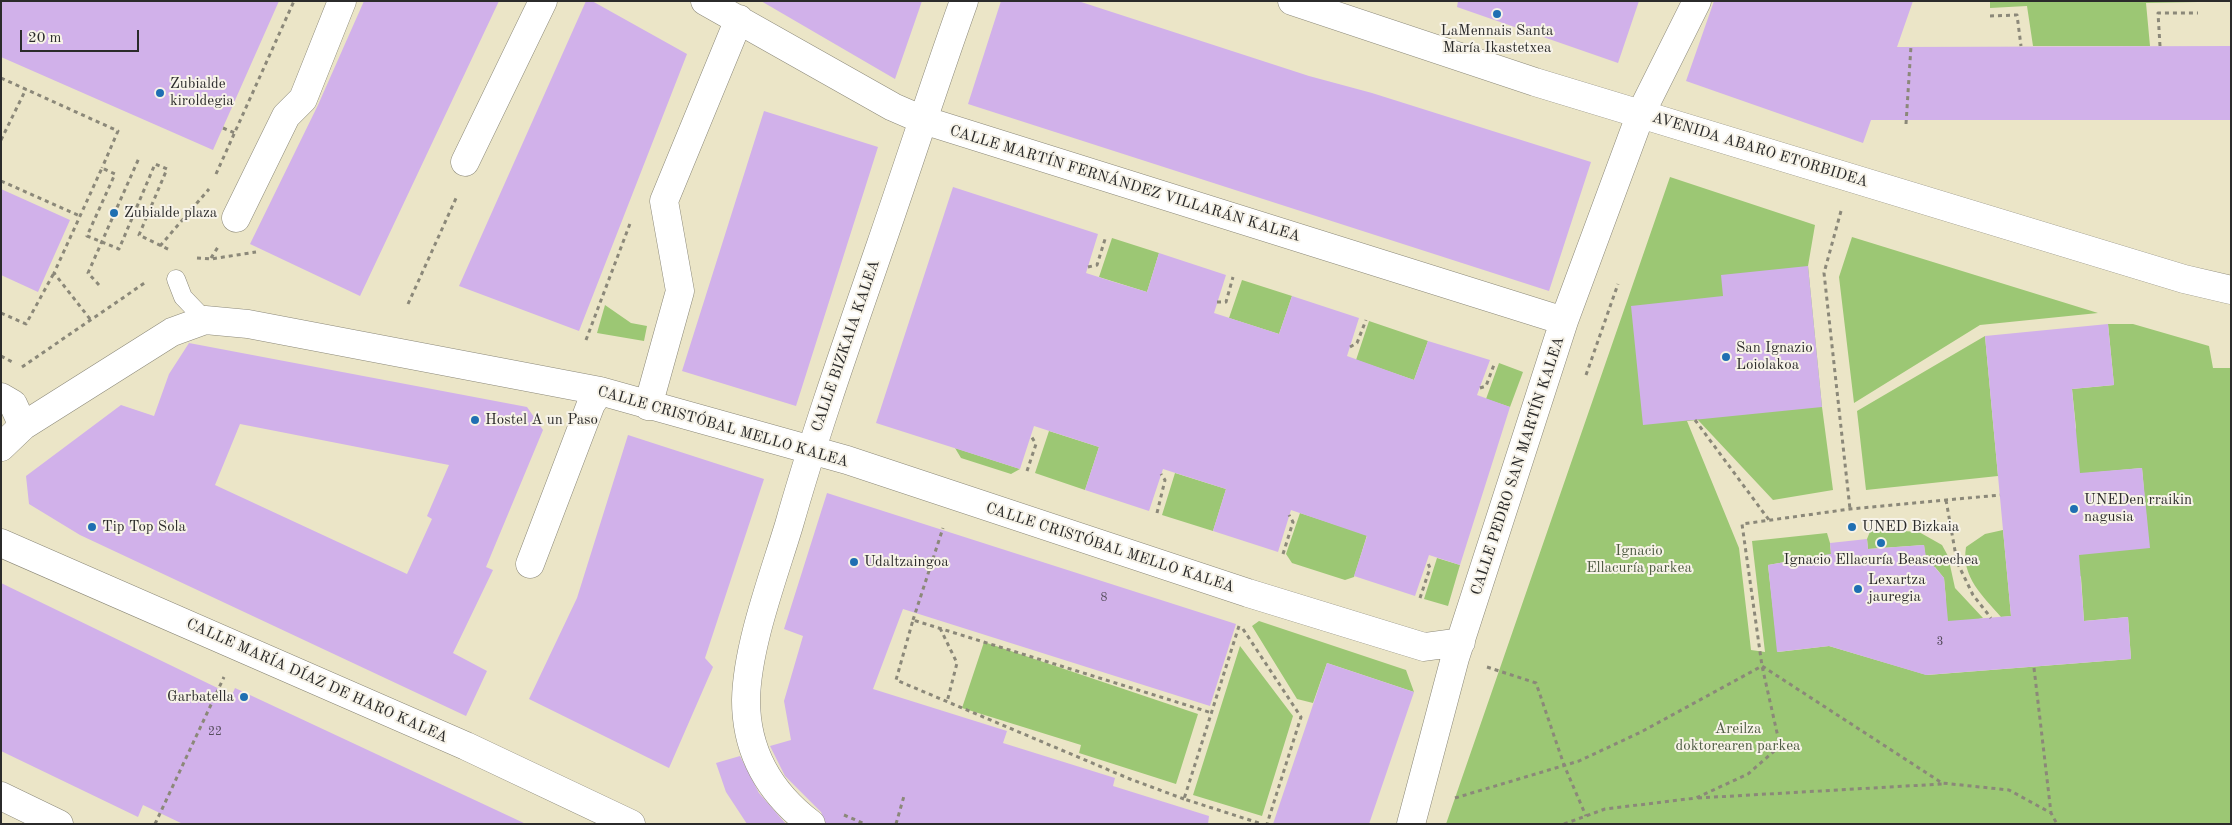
<!DOCTYPE html>
<html>
<head>
<meta charset="utf-8">
<style>
  body { margin:0 }
  #map { position:relative; width:2232px; height:825px; overflow:hidden; background:#ebe5c7; font-family:"Old Standard TT",serif }
  canvas { display:block }
  .frame { position:absolute; inset:0; border:2px solid #2b2b2b; pointer-events:none }
  .scale { position:absolute; left:20px; top:30px; width:119px; height:22px; box-sizing:border-box; border:2px solid #2b2b2b; border-top:0; padding-left:6px; font-size:15px; line-height:18px; white-space:nowrap; color:#2b2b2b; -webkit-text-stroke:4px #f7f3e8; paint-order:stroke }
</style>
</head>
<body>
<div id="map">
<canvas width="2232" height="825"></canvas>
<div class="frame"></div>
<div class="scale">20 m</div>
</div>
<script>
const ctx = document.querySelector('canvas').getContext('2d');
ctx.lineJoin = 'round';
function fillPath(path, color) { ctx.fillStyle = color; ctx.fill(path, 'evenodd'); }
function strokePath(path, color, width, dash) { ctx.strokeStyle = color; ctx.lineWidth = width; ctx.lineCap = dash ? 'butt' : 'round'; ctx.setLineDash(dash || []); ctx.stroke(path); }
function write(font, color, halo, rows, align = 'center') {
  ctx.font = font + ' "Old Standard TT",serif'; ctx.lineWidth = 4; ctx.setLineDash([]); ctx.textBaseline = 'middle'; ctx.strokeStyle = halo; ctx.fillStyle = color; for (const [text, x, y, turn = 0] of rows) {
    ctx.save(); ctx.translate(x, y); ctx.rotate((+turn || 0) * Math.PI / 180); ctx.textAlign = isNaN(turn) ? turn : align; if (halo) ctx.strokeText(text, 0, 0); ctx.fillText(text, 0, 0); ctx.restore();
  }
}
const green = new Path2D(`
  M 1990,1 L 2198,1 L 2198,2 L 2146,3 L 2150,46 L 2033,46 L 2027,6 L 1990,8 Z
  M 1670,177 L 1815,225 L 1808,266 L 1822,407 L 1833,490 L 1773,500 L 1698,420 L 1687,421 L 1739,548 L 1751,650 L 1765,652 L 1752,541 L 1827,533 L 1830,543 L 1831,554 L 1768,565 L 1778,652 L 1829,646 L 1927,675 L 2131,659 L 2128,617 L 2084,621 L 2081,577 L 2055,546 L 2149,548 L 2142,468 L 2056,476 L 2076,428 L 2072,389 L 2114,385 L 2108,324 L 2133,324 L 2209,346 L 2213,368 L 2231,368 L 2231,824 L 1446,824 Z
  M 1852,237 L 2098,313 L 1980,325 L 1854,403 L 1839,277 Z
  M 1112,238 L 1159,253 L 1147,292 L 1099,277 Z
  M 1242,280 L 1292,296 L 1279,334 L 1229,318 Z
  M 605,305 L 631,323 L 647,326 L 644,341 L 597,333 Z
  M 1369,321 L 1428,341 L 1414,380 L 1356,360 Z
  M 1985,336 L 1998,476 L 1866,490 L 1857,411 Z
  M 1499,363 L 1523,372 L 1510,407 L 1486,399 Z
  M 1049,431 L 1099,447 L 1085,490 L 1035,473 Z
  M 955,448 L 1020,469 L 1011,474 L 961,458 Z
  M 1175,473 L 1226,489 L 1213,531 L 1162,515 Z
  M 1300,513 L 1367,535 L 1354,577 L 1345,580 L 1292,563 L 1286,554 Z
  M 1871,529 L 1919,532 L 1942,545 L 1948,556 L 1955,588 L 1983,618 L 1906,637 L 1946,600 L 1944,578 L 1935,567 L 1927,569 L 1924,545 L 1868,549 L 1867,539 Z
  M 2003,530 L 2011,616 L 2001,617 C 1983,596 1961,577 1966,547 L 1985,534 Z
  M 1437,558 L 1460,565 L 1448,606 L 1424,599 Z
  M 1259,621 L 1406,670 L 1414,692 L 1327,663 L 1313,703 L 1297,699 L 1252,626 Z
  M 984,642 L 1198,714 L 1176,784 L 1079,753 L 1081,745 L 962,708 Z
  M 1240,646 L 1293,716 L 1262,816 L 1193,795 Z`);
const building = new Path2D(`
  M 1,1 L 279,1 L 213,150 L 1,57 Z
  M 364,1 L 499,1 L 360,296 L 250,244 L 318,105 Z
  M 586,1 L 592,1 L 687,54 L 579,331 L 459,286 Z
  M 761,1 L 922,1 L 895,79 Z
  M 1001,1 L 1078,1 L 1309,76 L 1372,93 L 1591,162 L 1549,291 L 968,104 Z
  M 1458,1 L 1639,1 L 1618,63 L 1457,7 Z
  M 1714,1 L 1913,1 L 1897,47 L 2231,46 L 2231,120 L 1871,120 L 1863,143 L 1686,81 Z
  M 764,111 L 878,147 L 796,406 L 682,371 Z
  M 953,187 L 1098,234 L 1086,273 L 1114,282 L 1147,292 L 1159,253 L 1226,275 L 1214,313 L 1279,334 L 1292,296 L 1359,318 L 1347,356 L 1414,380 L 1428,341 L 1490,360 L 1477,395 L 1510,407 L 1460,565 L 1429,555 L 1415,596 L 1354,576 L 1367,536 L 1291,510 L 1278,552 L 1213,531 L 1226,489 L 1163,469 L 1149,511 L 1085,490 L 1099,447 L 1034,426 L 1020,469 L 876,423 Z
  M 1,189 L 70,220 L 38,292 L 1,275 Z
  M 1808,266 L 1822,407 L 1643,425 L 1631,306 L 1723,296 L 1721,275 Z
  M 2108,324 L 2114,385 L 2072,389 L 2080,473 L 2142,468 L 2150,548 L 2079,555 L 2084,621 L 2128,617 L 2131,659 L 1926,675 L 1829,646 L 1777,652 L 1768,565 L 1831,554 L 1830,543 L 1867,539 L 1868,549 L 1924,545 L 1926,557 L 1944,578 L 1948,621 L 2011,616 L 1985,336 Z
  M 189,343 L 527,407 L 543,430 L 486,567 L 493,570 L 453,653 L 487,671 L 466,716 L 80,535 L 29,504 L 26,476 L 121,405 L 154,416 L 169,374 ZM 240,424 L 449,465 L 427,516 L 432,519 L 407,574 L 215,485 Z
  M 628,435 L 764,479 L 705,658 L 713,667 L 669,768 L 529,699 L 577,598 Z
  M 827,493 L 1236,624 L 1210,706 L 903,609 L 873,689 L 1007,731 L 1003,743 L 1115,778 L 1113,786 L 1209,816 L 1208,824 L 826,824 L 821,812 L 785,776 L 770,746 L 791,740 L 784,701 L 803,636 L 784,629 Z
  M 1,583 L 232,695 L 235,688 L 526,824 L 183,824 L 143,805 L 138,817 L 1,751 Z
  M 1327,663 L 1414,692 L 1369,824 L 1273,824 Z
  M 740,756 L 759,793 L 786,824 L 747,824 L 726,792 L 716,763 Z`);
const path = new Path2D(`
  M 1990,16 L 2017,15 L 2021,46
  M 2160,46 L 2158,13 L 2198,13
  M 1,78 L 118,131 L 102,168
  M 1906,124 L 1911,46
  M 223,128 L 235,133
  M 1,140 L 26,89
  M 216,174 L 294,1
  M 1,181 L 80,216
  M 1841,211 L 1824,273 L 1850,509
  M 160,246 L 209,189
  M 197,258 L 211,259 L 256,252
  M 211,258 L 218,247
  M 1088,267 L 1097,265 L 1106,236
  M 99,285 L 88,273 L 139,158
  M 1217,302 L 1226,302 L 1233,277
  M 408,304 L 457,196
  M 1,313 L 26,324 L 54,273
  M 90,319 L 54,273 L 102,168 L 115,174 L 87,236 L 119,249 L 155,164 L 167,169 L 139,235 L 170,250
  M 586,340 L 631,221
  M 1350,347 L 1357,343 L 1366,320
  M 1,356 L 14,363
  M 22,367 L 146,282
  M 1586,375 L 1618,284
  M 1480,388 L 1486,386 L 1495,362
  M 1695,420 L 1769,520
  M 1027,471 L 1036,444 L 1031,436
  M 1946,500 L 1957,562 L 1973,595 L 1991,618
  M 1157,513 L 1165,480 L 1161,474
  M 1283,554 L 1293,522 L 1289,515
  M 1420,598 L 1430,568 L 1427,561
  M 913,620 L 943,528
  M 1239,626 L 1184,799 L 1262,824
  M 940,628 L 957,663 L 947,702
  M 1243,629 L 1301,717 L 1267,824
  M 1487,667 L 1536,683 L 1564,765 L 1586,816
  M 2034,668 L 2051,813
  M 1455,798 L 1579,761 L 1641,732 L 1762,666 L 1942,783 L 2009,790 L 2051,813 L 2057,824
  M 1698,798 L 1942,784
  M 1184,799 L 1130,779 L 896,680 L 913,620 L 1212,713
  M 844,815 L 865,824
  M 155,824 L 224,677
  M 896,824 L 904,796
  M 1564,824 L 1605,809 L 1696,798 L 1748,774 L 1780,746 L 1762,666 L 1742,524 L 1850,509 L 2000,495`);
const lane = new Path2D(`
  M 176,279 L 183,297 L 205,320`);
const street = new Path2D(`
  M 705,1 L 893,107 L 923,120 L 1564,321
  M 465,162 L 543,1
  M 236,218 L 286,116 L 303,99 L 342,1
  M 1,397 L 13,404 L 23,426
  M 648,406 L 680,291 L 664,201 L 739,19
  M 1,447 L 23,426 L 172,332 L 205,320 L 248,324 L 600,391 L 847,460 L 1248,593 L 1424,647 L 1461,642
  M 1,543 L 466,746 L 631,824
  M 530,564 L 591,404 L 600,391
  M 1,796 L 59,824
  M 811,824 C 770,793 746,753 746,700 C 747,646 773,578 789,525 C 816,430 849,337 881,244 C 909,163 935,82 964,1
  M 1411,824 L 1455,658 L 1564,321 L 1641,113 L 1697,1`);
const secondary = new Path2D(`
  M 1292,1 L 1535,82 L 2184,279 L 2231,290`);
const markers = [
  [1497,14,5,"#1f6fb2"],
  [160,93,5,"#1f6fb2"],
  [114,213,5,"#1f6fb2"],
  [1726,357,5,"#1f6fb2"],
  [475,420,5,"#1f6fb2"],
  [2074,509,5,"#1f6fb2"],
  [92,527,5,"#1f6fb2"],
  [1852,527,5,"#1f6fb2"],
  [1881,543,5,"#1f6fb2"],
  [854,562,5,"#1f6fb2"],
  [1858,589,5,"#1f6fb2"],
  [244,697,5,"#1f6fb2"]
];
const numberNames = [
  ["8",1104,598],
  ["3",1940,642],
  ["22",215,732]
];
const poiNames = [
  ["LaMennais Santa",1497,31,"center"],
  ["María Ikastetxea",1497,48,"center"],
  ["Zubialde",170,84],
  ["kiroldegia",170,101],
  ["Zubialde plaza",124,213],
  ["San Ignazio",1736,348],
  ["Loiolakoa",1736,365],
  ["Hostel A un Paso",485,420],
  ["UNEDen rraikin",2084,500],
  ["nagusia",2084,517],
  ["Tip Top Sola",102,527],
  ["UNED Bizkaia",1862,527],
  ["Ignacio Ellacuría Beascoechea",1881,560,"center"],
  ["Udaltzaingoa",864,562],
  ["Lexartza",1868,580],
  ["jauregia",1868,597],
  ["Garbatella",234,697,"right"]
];
const streetNames = [
  ["AVENIDA ABARO ETORBIDEA",1760,150,17],
  ["CALLE MARTÍN FERNÁNDEZ VILLARÁN KALEA",1125,184,17],
  ["CALLE BIZKAIA KALEA",846,346,-71],
  ["CALLE CRISTÓBAL MELLO KALEA",723,427,16],
  ["CALLE PEDRO SAN MARTÍN KALEA",1518,466,-72],
  ["CALLE CRISTÓBAL MELLO KALEA",1110,548,18],
  ["CALLE MARÍA DÍAZ DE HARO KALEA",317,681,24]
];
const parkNames = [
  ["Ignacio",1639,551],
  ["Ellacuría parkea",1639,568],
  ["Areilza",1738,729],
  ["doktorearen parkea",1738,746]
];
fillPath(green, '#9cc774');
fillPath(building, '#d1b1ea');
strokePath(lane, '#8b8879', 19);
strokePath(street, '#8b8879', 29);
strokePath(secondary, '#8b8879', 29);
strokePath(path, '#8b8879', 3, [4, 4]);
strokePath(lane, '#fff', 18);
strokePath(street, '#fff', 28);
strokePath(secondary, '#fff', 28);
for (const [x, y, r, color] of markers) { const dot = new Path2D(); dot.arc(x, y, r, 0, 2 * Math.PI); ctx.fillStyle = color; ctx.fill(dot); strokePath(dot, '#f7f3e8', 2); }
write('12px', '#544c5b', null, numberNames);
write('15px', '#2b2b2b', '#f7f3e8', poiNames, 'left');
write('15px', '#2b2b2b', '#f7f3e8', streetNames);
write('15px', '#4d5a41', '#f7f3e8', parkNames);
</script>
</body>
</html>
